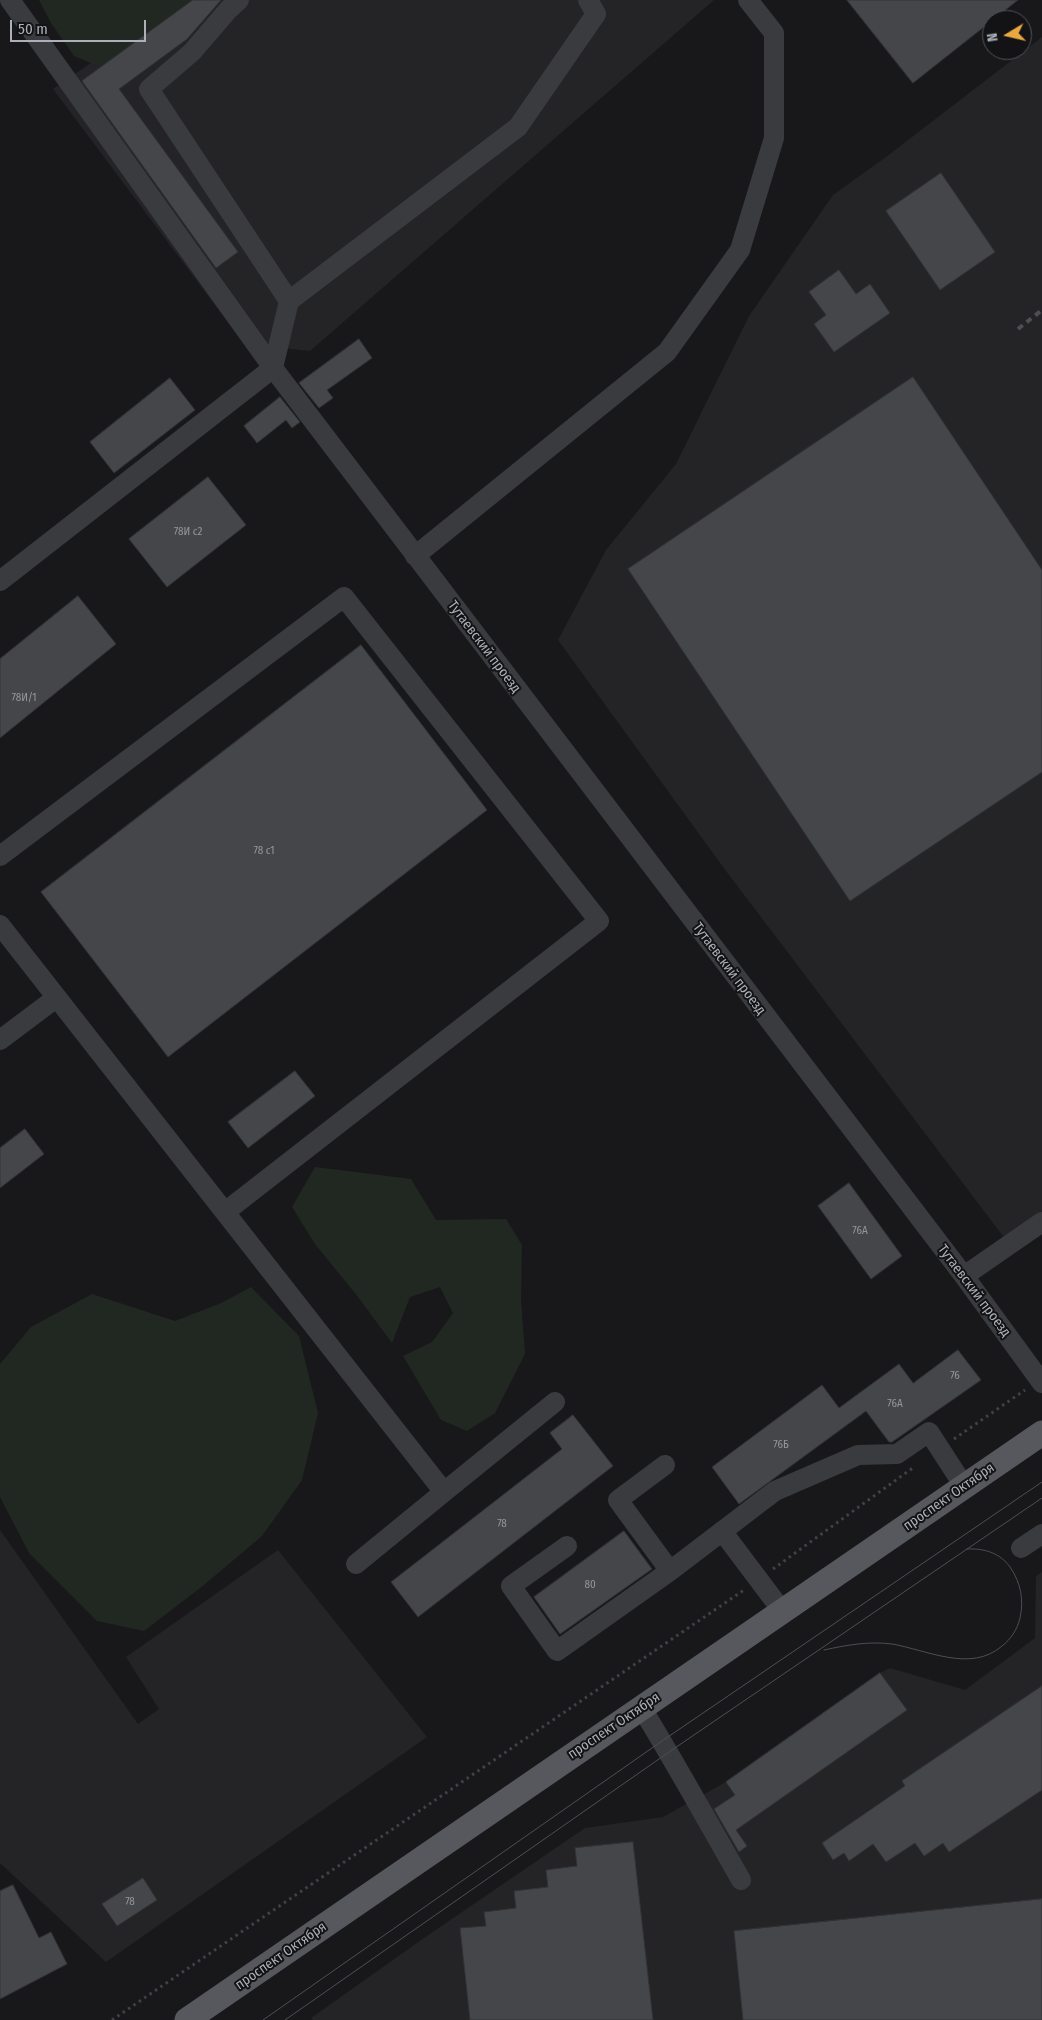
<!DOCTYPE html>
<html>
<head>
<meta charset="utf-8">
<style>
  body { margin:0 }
  #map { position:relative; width:1042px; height:2020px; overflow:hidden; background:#18181a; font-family:"Fira Sans Condensed",sans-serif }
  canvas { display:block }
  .north { position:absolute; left:982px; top:10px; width:50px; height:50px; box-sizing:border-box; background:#131315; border:1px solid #505257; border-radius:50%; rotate:261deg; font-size:14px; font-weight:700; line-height:20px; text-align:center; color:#abb0b9 }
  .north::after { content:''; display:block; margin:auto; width:18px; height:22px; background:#eaa840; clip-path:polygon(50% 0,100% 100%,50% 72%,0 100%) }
  .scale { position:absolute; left:10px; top:20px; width:136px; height:22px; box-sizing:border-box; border:2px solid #abb0b9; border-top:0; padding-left:6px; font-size:15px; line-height:18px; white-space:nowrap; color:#abb0b9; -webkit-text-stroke:4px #131315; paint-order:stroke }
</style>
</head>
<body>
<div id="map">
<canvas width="1042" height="2020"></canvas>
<div class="north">N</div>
<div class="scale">50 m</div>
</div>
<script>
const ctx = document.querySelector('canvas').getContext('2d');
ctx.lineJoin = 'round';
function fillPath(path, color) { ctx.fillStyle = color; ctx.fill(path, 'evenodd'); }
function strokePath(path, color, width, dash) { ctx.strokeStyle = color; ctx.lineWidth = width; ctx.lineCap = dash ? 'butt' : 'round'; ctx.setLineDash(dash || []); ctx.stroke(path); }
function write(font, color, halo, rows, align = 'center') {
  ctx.font = font + ' "Fira Sans Condensed",sans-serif'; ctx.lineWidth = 4; ctx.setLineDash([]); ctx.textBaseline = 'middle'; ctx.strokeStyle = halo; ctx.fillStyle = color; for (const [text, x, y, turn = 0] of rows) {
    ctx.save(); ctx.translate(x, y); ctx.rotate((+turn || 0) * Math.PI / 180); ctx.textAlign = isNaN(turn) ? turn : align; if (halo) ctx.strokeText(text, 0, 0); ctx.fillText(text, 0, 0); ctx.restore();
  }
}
const built = new Path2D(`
  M 182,0 L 714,0 L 310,351 L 244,344 L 53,89 Z
  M 1042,37 L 1042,1235 L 1038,1230 L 1012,1248 L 726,871 L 558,640 L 606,550 L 676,464 L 749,316 L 833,195 L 886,157 Z
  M 0,1530 L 138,1724 L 159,1709 L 126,1657 L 278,1550 L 427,1737 L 106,1962 L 0,1863 Z
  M 1042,1572 L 1042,2020 L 313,2020 L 311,2018 L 424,1938 L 585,1828 L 663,1817 L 726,1782 L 880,1673 L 890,1668 L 965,1690 L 1035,1638 L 1036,1576 Z`);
const green = new Path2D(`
  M 39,0 L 211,0 L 103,68 L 74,56 L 51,23 Z
  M 315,1167 L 411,1179 L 436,1220 L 506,1219 L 522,1245 L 521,1299 L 525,1354 L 495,1413 L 467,1431 L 441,1420 L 403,1356 L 432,1342 L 453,1313 L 440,1287 L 410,1297 L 392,1343 L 358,1297 L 315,1244 L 292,1207 Z
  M 251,1287 L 299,1336 L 318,1413 L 302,1480 L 262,1536 L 204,1585 L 144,1631 L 97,1621 L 29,1553 L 0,1497 L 0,1364 L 31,1327 L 92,1294 L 175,1321 L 221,1303 Z`);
const building = new Path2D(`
  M 193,0 L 221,0 L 187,39 L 119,89 L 238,252 L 216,268 L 82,81 Z
  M 847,0 L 1018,0 L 913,83 Z
  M 941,173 L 995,252 L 940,290 L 886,211 Z
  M 839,270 L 856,294 L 870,284 L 890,313 L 834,352 L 814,324 L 826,315 L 809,292 Z
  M 359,339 L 372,358 L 327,390 L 333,398 L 319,408 L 299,383 Z
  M 913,377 L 1042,570 L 1042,772 L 850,901 L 628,569 Z
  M 170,378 L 195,410 L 114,473 L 90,442 Z
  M 280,397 L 300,422 L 292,428 L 286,420 L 257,443 L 244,426 Z
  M 208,477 L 246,525 L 167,587 L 129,539 Z
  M 78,596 L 116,644 L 0,738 L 0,659 Z
  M 361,645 L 487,810 L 168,1057 L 41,892 Z
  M 295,1071 L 315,1096 L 248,1148 L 228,1122 Z
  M 25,1129 L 44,1154 L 0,1188 L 0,1148 Z
  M 849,1183 L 902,1256 L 871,1279 L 818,1206 Z
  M 958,1350 L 981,1380 L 892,1442 L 889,1442 L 866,1411 L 739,1504 L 712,1467 L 822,1385 L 839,1408 L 899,1364 L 913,1383 Z
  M 573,1415 L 613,1466 L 418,1617 L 391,1582 L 562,1449 L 550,1433 Z
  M 624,1531 L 652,1569 L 560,1634 L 534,1597 Z
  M 880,1673 L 907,1710 L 736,1830 L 747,1846 L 739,1852 L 714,1809 L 735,1795 L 726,1782 Z
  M 1042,1686 L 1042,1790 L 949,1852 L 943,1843 L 924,1856 L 915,1843 L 886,1862 L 873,1844 L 849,1861 L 844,1853 L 833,1860 L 822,1843 L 905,1786 L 902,1781 Z
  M 633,1842 L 653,2020 L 470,2020 L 460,1928 L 486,1926 L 484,1912 L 516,1908 L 514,1891 L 548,1887 L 546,1870 L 577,1866 L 575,1848 Z
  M 143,1878 L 157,1900 L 117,1926 L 102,1904 Z
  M 13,1885 L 39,1938 L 51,1932 L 67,1964 L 0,1999 L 0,1891 Z
  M 1042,1899 L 1042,2020 L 743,2020 L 734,1931 Z`);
const path = new Path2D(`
  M 954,1439 L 1025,1390
  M 773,1569 L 914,1467
  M 112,2020 L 744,1590`);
const minor = new Path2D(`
  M 10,0 L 273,368 L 964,1276 L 1042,1383
  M 239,0 L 229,9 L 192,52 L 149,89 L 289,301
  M 415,556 L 667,352 L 740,250 L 774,138 L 774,33 L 748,0
  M 0,581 L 273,368 L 289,301 L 518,127 L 596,14 L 588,0
  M 0,856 L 344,597 L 599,921 L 225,1212
  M 0,925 L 444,1492 L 356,1564
  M 0,1040 L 56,998
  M 964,1276 L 1042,1222
  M 665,1465 L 618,1500 L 670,1571
  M 444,1492 L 555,1402
  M 722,1531 L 783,1612
  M 567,1546 L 511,1586 L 557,1651 L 670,1571 L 775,1491 L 858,1455 L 897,1454 L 929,1432 L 964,1486
  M 1021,1548 L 1042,1534
  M 641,1707 C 676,1764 708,1822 741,1880`);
const major = new Path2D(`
  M 187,2020 L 1042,1433`);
const tram = new Path2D(`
  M 824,1650 C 847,1645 869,1641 892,1644 C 927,1650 971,1673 1002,1646 C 1011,1639 1017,1630 1020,1618 C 1024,1600 1021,1583 1010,1567 C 1000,1553 984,1548 967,1549
  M 263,2020 L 662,1741 L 1042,1482
  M 285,2020 L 669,1752 L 1042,1498`);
const rail = new Path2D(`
  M 1018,329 L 1042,310`);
const numberNames = [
  ["78И с2",188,532],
  ["78И/1",24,698],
  ["78 с1",264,851],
  ["76А",860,1231],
  ["76",955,1376],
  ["76А",895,1404],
  ["76Б",781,1445],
  ["78",502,1524],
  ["80",590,1585],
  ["78",130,1902]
];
const streetNames = [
  ["Тутаевский проезд",484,647,53],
  ["Тутаевский проезд",729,969,53],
  ["Тутаевский проезд",974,1291,53],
  ["проспект Октября",949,1497,-35],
  ["проспект Октября",614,1726,-34],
  ["проспект Октября",281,1956,-35]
];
fillPath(built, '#242427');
fillPath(green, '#202821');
fillPath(building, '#45464a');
strokePath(building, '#323336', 1);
strokePath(path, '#3f4246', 3, [2.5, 4]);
strokePath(minor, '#393b3f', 20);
strokePath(major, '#56585e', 25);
strokePath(tram, '#4d4f54', 1);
strokePath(rail, '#4d4f54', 4, [6, 5]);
write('11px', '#92969d', null, numberNames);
write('14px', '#abb0b9', '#131315', streetNames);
</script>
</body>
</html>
